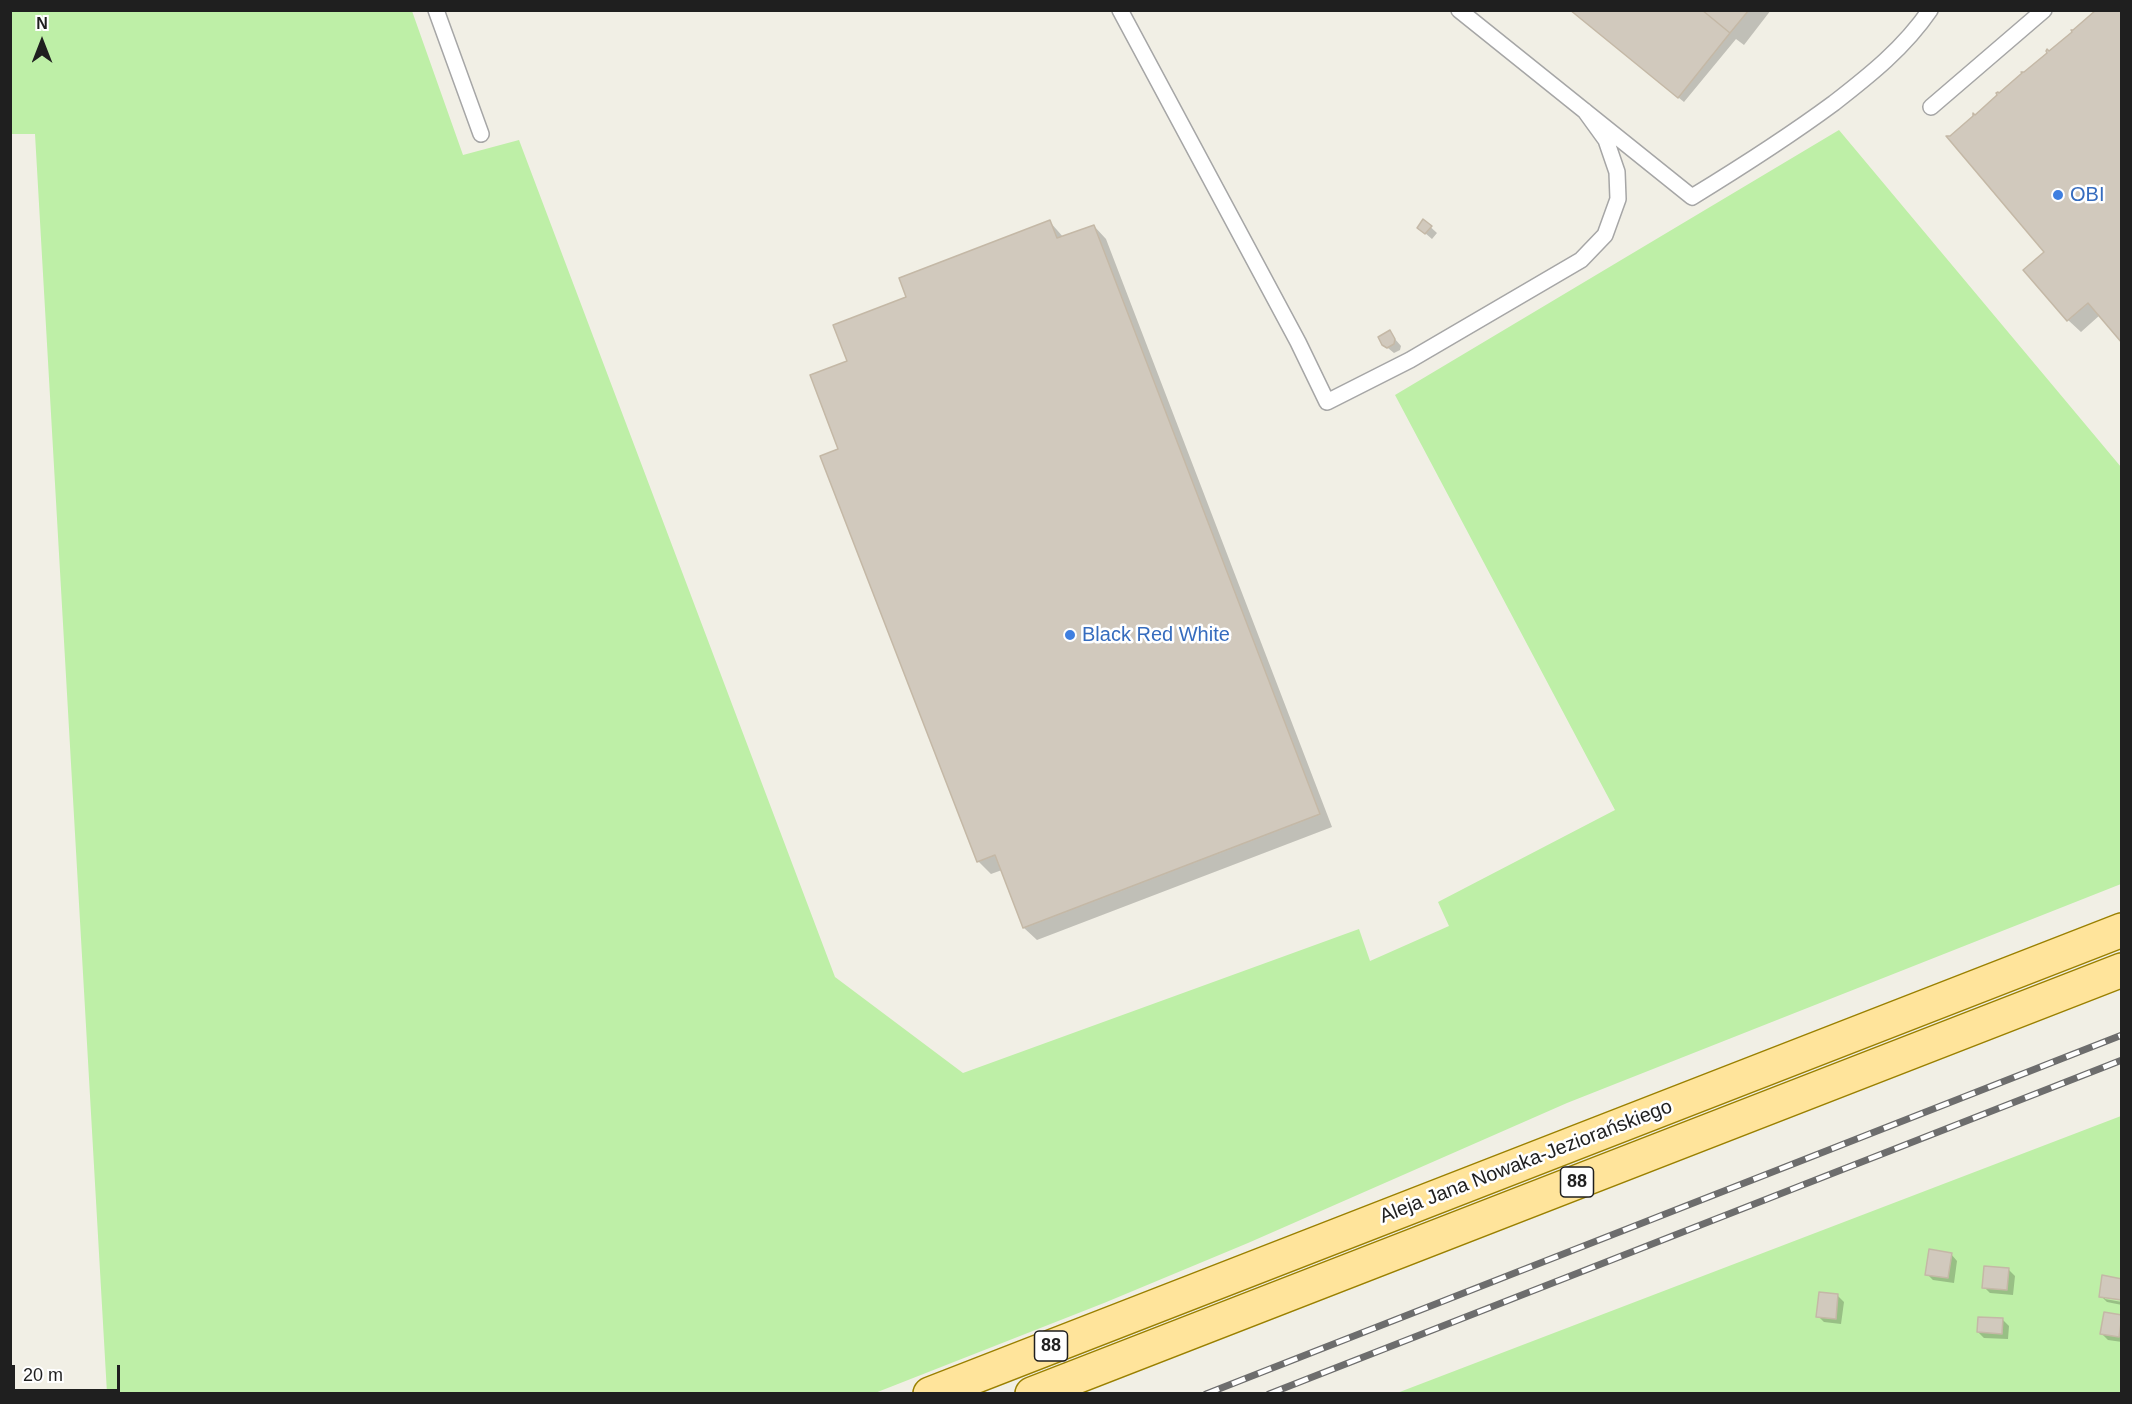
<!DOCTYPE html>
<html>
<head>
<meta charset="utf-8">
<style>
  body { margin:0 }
  #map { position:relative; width:2132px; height:1404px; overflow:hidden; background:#f1efe5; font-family:Arial,sans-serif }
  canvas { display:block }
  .frame { position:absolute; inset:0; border:12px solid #1f1f1f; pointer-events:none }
  .north { position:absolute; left:12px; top:12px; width:60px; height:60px; -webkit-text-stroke:4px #fff; paint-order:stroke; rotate:0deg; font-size:16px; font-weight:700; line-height:24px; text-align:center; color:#1f1f1f }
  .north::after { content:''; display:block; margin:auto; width:21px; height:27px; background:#1f1f1f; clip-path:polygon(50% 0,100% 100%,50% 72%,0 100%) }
  .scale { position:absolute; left:12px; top:1365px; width:108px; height:27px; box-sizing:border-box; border:3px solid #1f1f1f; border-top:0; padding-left:8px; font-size:18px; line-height:21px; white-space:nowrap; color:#1f1f1f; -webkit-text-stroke:4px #fff; paint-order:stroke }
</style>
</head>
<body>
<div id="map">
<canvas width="2132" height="1404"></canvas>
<div class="frame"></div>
<div class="north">N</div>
<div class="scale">20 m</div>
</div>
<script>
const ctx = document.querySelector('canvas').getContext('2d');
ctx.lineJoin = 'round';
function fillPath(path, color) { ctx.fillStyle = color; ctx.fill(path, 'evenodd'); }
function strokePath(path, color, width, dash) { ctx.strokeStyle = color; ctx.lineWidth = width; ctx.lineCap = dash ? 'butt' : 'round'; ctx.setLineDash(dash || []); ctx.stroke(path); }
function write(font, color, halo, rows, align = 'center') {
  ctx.font = font + ' Arial,sans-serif'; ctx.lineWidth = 5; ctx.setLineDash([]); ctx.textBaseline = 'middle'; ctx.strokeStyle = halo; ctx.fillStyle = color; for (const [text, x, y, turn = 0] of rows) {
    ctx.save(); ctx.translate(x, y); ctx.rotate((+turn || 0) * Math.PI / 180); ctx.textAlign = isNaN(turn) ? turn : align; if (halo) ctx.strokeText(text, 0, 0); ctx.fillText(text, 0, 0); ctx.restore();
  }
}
const grass = new Path2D(`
  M 11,10 L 412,11 L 463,155 L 519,140 L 835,977 L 963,1073 L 1359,929 L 1370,961 L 1449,926 L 1438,902 L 1615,810 L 1395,395 L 1839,130 L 2121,467 L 2121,884 L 1567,1103 L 1248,1243 L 1104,1303 L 875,1393 L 107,1393 L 35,134 L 11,134 Z
  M 2121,1116 L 2121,1393 L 1397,1393 Z`);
const shadow = new Path2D(`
  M 1570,10 L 1771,10 L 1744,45 L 1736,39 L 1684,102 Z
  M 1424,221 L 1437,233 L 1432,239 L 1425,233 Z
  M 1050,222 L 1064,238 L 1094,226 L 1106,239 L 1332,827 L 1037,940 L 1024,928 L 1002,870 L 991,874 L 978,861 L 840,450 L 848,362 L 908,297 Z
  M 2046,252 L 2100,315 L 2081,332 L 2068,320 Z
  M 1389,332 L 1401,346 L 1400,350 L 1394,353 L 1383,344 Z
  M 1951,1254 L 1957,1261 L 1954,1283 L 1933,1280 L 1927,1274 Z
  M 2009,1270 L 2015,1276 L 2013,1295 L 1990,1293 L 1984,1287 Z
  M 1838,1296 L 1844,1302 L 1841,1324 L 1824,1322 L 1818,1316 Z
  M 2101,1296 L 2105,1296 L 2105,1299 L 2122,1302 L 2122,1305 L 2107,1302 Z
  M 2122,1317 L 2122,1342 L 2108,1340 L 2102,1334 Z
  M 2003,1320 L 2009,1326 L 2008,1339 L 1984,1338 L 1978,1332 Z`);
const building = new Path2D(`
  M 1570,10 L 1702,10 L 1730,33 L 1678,98 Z
  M 1702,10 L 1749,10 L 1730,33 Z
  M 2122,10 L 2122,343 L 2088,303 L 2067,321 L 2023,270 L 2044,252 L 1946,136 L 1950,136 L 1973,116 L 1973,113 L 1975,115 L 1997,95 L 1996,93 L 1998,92 L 1999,93 L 2022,73 L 2021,72 L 2024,72 L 2047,53 L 2046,51 L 2047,49 L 2049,51 L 2072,32 L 2071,30 L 2073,30 L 2096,10 Z
  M 1423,219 L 1432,226 L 1425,234 L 1417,228 Z
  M 1050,220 L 1057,238 L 1094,225 L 1320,814 L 1023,928 L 995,855 L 977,862 L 820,456 L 838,449 L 810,375 L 847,361 L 833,325 L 906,297 L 899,278 Z
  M 1390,330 L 1395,339 L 1394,344 L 1387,348 L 1382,345 L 1378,337 Z
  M 1929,1249 L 1952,1253 L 1948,1278 L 1925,1275 Z
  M 1984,1266 L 2009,1268 L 2007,1290 L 1982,1288 Z
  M 2102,1275 L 2122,1279 L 2122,1300 L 2099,1297 Z
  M 1819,1292 L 1838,1294 L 1836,1319 L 1816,1317 Z
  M 2104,1312 L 2122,1315 L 2119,1337 L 2100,1334 Z
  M 1978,1317 L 2003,1318 L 2002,1334 L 1977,1332 Z`);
const lane = new Path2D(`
  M 436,10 L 481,134
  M 1120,10 L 1298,342 L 1327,402 L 1410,360 L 1581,260 L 1605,235 L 1618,199 L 1617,172 L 1606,140 L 1585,111
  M 1459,10 L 1692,197 C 1741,167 1788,137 1834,103 C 1870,75 1904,48 1930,10
  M 1931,107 L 2044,10`);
const primary = new Path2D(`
  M 930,1394 L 2122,930
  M 1032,1394 L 2122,970`);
const rail = new Path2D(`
  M 1206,1394 L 2122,1035
  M 1269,1394 L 2122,1060`);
const markers = [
  [2058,195,6,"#3f7fe0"],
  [1070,635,6,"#3f7fe0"]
];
const shields = [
  [1577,1182,33],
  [1051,1346,33]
];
const shieldNames = [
  ["88",1577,1182],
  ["88",1051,1346]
];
const shopNames = [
  ["OBI",2070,195],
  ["Black Red White",1082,635]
];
const streetNames = [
  ["Aleja Jana Nowaka-Jeziorańskiego",1526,1162,-21]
];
fillPath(grass, '#beefa7');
fillPath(shadow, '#0003');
fillPath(building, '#d1c9bd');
strokePath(building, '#c4b8a6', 1.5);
strokePath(lane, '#a6a6a6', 18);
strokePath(primary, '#9a8000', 36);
strokePath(lane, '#fff', 15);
strokePath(primary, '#ffe49b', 33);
strokePath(rail, '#6d6d6d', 7);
strokePath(rail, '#fff', 4.5, [14]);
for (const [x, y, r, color] of markers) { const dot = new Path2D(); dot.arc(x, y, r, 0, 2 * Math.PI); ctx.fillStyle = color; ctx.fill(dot); strokePath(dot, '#fff', 2); }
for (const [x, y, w] of shields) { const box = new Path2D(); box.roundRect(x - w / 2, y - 15, w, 30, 4.5); ctx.fillStyle = '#fff'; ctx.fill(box); strokePath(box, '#1f1f1f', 1.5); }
write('bold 18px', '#1f1f1f', null, shieldNames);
write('20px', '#366cbe', '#fff', shopNames, 'left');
write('20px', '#1f1f1f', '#fff', streetNames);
</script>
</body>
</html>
